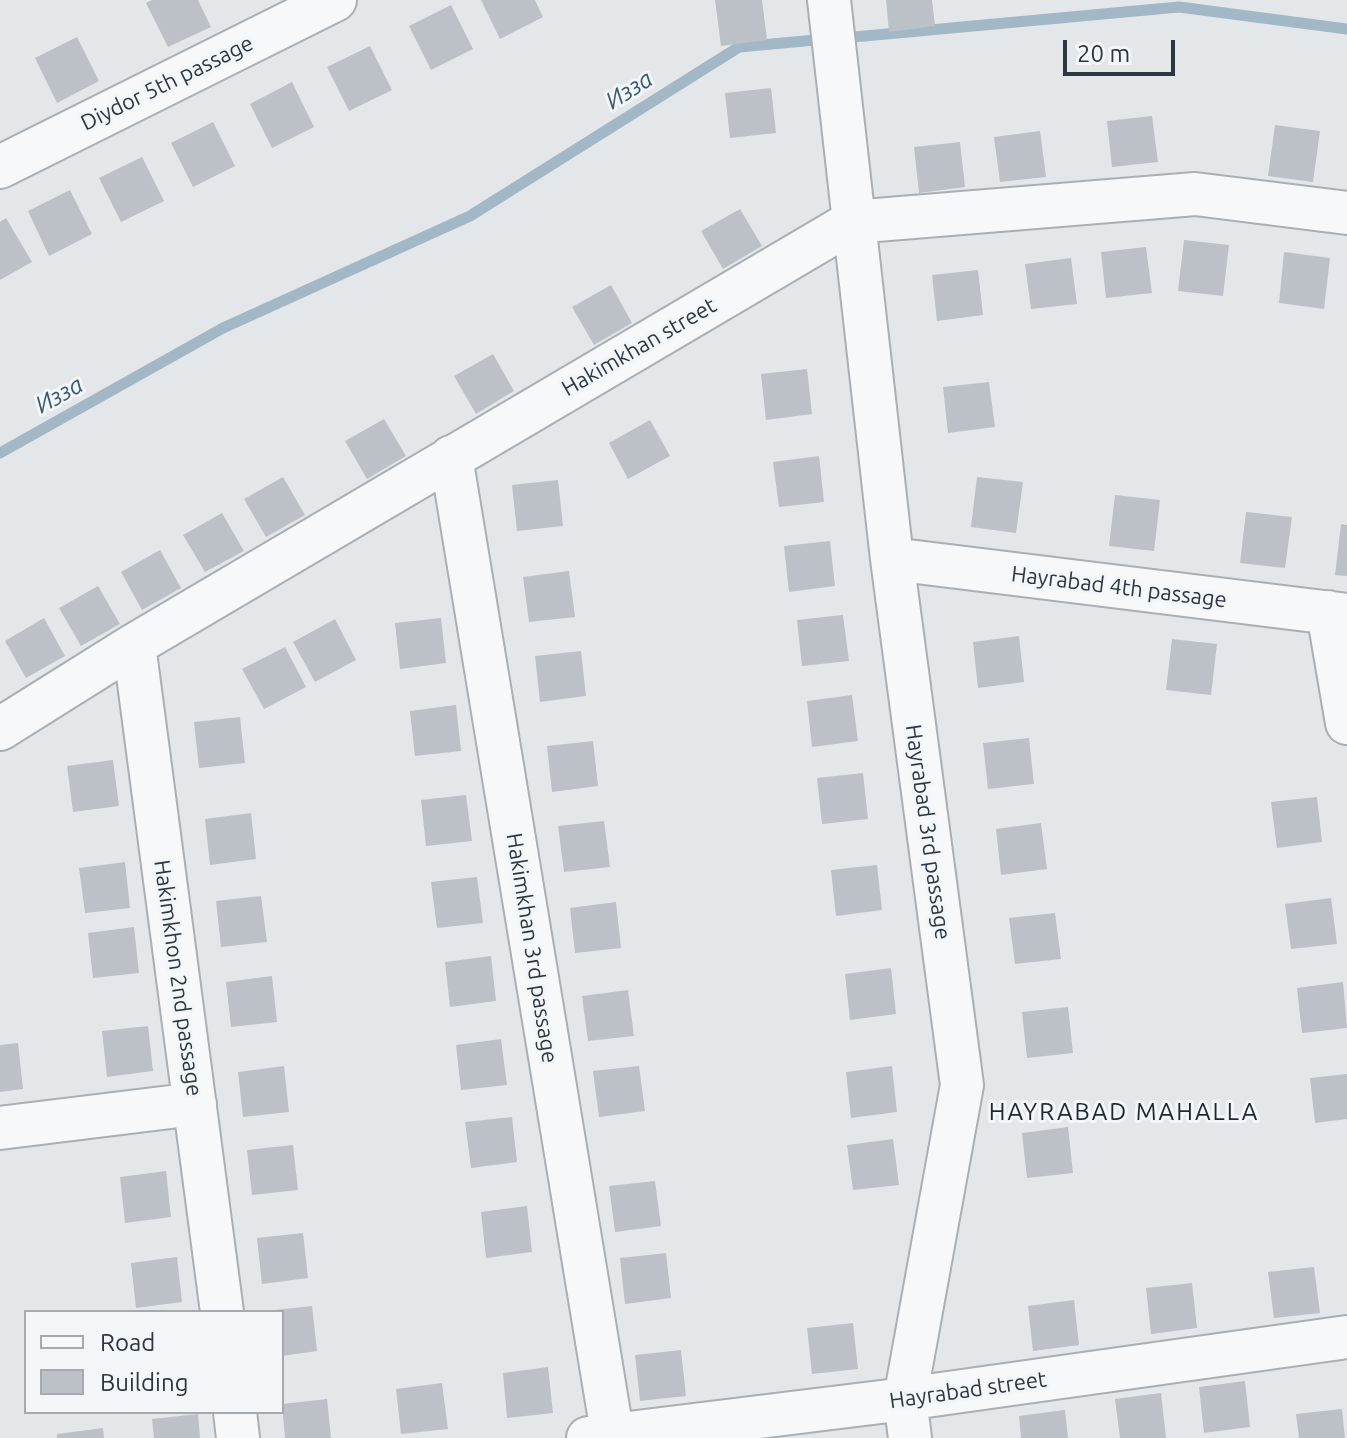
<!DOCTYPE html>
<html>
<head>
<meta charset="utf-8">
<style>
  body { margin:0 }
  #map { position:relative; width:1347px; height:1438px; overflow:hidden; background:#e4e7ea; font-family:Ubuntu,sans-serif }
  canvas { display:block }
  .legend { position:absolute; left:24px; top:1310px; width:260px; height:104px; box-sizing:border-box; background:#f3f6f8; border:2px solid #a4aaaf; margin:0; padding:10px 14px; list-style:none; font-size:24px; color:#2d3741 }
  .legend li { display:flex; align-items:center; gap:16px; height:40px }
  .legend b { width:40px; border:2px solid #a4aaaf }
  .scale { position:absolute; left:1063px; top:40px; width:112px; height:36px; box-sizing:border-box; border:4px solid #2d3741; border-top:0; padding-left:10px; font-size:24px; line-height:28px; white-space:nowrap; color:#2d3741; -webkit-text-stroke:6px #f3f6f8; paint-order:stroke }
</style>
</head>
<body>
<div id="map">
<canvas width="1347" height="1438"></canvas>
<ul class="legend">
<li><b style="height:10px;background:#f6f8f9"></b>Road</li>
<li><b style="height:22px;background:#bcc1c7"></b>Building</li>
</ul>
<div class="scale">20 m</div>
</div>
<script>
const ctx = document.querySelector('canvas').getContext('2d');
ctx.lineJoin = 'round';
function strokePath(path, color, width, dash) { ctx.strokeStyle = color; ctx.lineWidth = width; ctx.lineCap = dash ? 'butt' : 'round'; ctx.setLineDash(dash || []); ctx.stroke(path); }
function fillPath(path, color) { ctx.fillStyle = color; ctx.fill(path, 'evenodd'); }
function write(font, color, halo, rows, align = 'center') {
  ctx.font = font + ' Ubuntu,sans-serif'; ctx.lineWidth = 6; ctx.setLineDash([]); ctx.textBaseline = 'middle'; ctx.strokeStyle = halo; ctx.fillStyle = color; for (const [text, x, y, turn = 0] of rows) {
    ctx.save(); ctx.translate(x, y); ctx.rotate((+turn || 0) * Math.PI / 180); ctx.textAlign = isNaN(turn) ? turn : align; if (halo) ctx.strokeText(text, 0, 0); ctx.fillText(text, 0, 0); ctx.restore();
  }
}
const stream = new Path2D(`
  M 843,38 L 1179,7 L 1347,29
  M 0,453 L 223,328 L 470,216 L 739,47 L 826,39`);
const building = new Path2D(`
  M 152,0 L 198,0 L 211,27 L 168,47 L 146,3 Z
  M 481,0 L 535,0 L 543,17 L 500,39 Z
  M 715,0 L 762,0 L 767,40 L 721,46 Z
  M 886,0 L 932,0 L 935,26 L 889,32 Z
  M 451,5 L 473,49 L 431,70 L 409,26 Z
  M 77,37 L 99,81 L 57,103 L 35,58 Z
  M 370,46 L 392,90 L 349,111 L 327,67 Z
  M 292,82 L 314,127 L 272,148 L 250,104 Z
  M 771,88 L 776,133 L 730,138 L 725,93 Z
  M 1152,116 L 1158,162 L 1112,167 L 1107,121 Z
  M 213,122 L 235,166 L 193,187 L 171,143 Z
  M 1275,125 L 1320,131 L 1313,182 L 1268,176 Z
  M 1040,131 L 1046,177 L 1000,182 L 994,137 Z
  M 960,142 L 965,187 L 919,193 L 914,147 Z
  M 142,157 L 164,201 L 121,222 L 99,178 Z
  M 70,190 L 92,234 L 49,256 L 28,211 Z
  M 740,209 L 762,246 L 723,269 L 701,231 Z
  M 6,218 L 32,262 L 0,280 L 0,222 Z
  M 1184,240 L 1229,245 L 1223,296 L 1178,291 Z
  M 1146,247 L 1152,293 L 1106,298 L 1101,252 Z
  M 1284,252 L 1330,258 L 1324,309 L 1279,303 Z
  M 1071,258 L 1077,304 L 1031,309 L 1025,264 Z
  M 978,270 L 983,315 L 937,321 L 932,275 Z
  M 611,285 L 632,323 L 594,345 L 572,307 Z
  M 493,354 L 514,391 L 476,414 L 454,376 Z
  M 807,369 L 812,414 L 766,420 L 761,374 Z
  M 989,382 L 995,427 L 948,433 L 943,387 Z
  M 384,419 L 406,456 L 367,479 L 345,441 Z
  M 650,420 L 670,456 L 628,479 L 609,443 Z
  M 819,456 L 824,502 L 779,507 L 773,462 Z
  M 283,477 L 305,515 L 266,537 L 244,499 Z
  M 977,477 L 1023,482 L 1016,533 L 971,527 Z
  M 558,480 L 563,526 L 517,531 L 512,485 Z
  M 1115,495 L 1160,500 L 1154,551 L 1109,546 Z
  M 1246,512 L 1292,517 L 1285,568 L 1240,563 Z
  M 222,513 L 244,551 L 205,572 L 183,535 Z
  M 1341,524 L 1347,525 L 1347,576 L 1335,575 Z
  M 830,541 L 835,586 L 789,592 L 784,546 Z
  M 160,550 L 181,588 L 142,610 L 121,572 Z
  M 569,571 L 575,617 L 529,622 L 523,577 Z
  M 98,586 L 120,624 L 81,646 L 59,608 Z
  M 843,615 L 849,661 L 802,666 L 797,620 Z
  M 44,618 L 65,656 L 26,678 L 5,641 Z
  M 441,618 L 446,663 L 400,669 L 395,623 Z
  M 335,619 L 356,660 L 315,682 L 293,642 Z
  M 1019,636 L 1024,682 L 978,688 L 973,642 Z
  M 1172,639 L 1217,644 L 1211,695 L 1166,690 Z
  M 285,647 L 306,687 L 264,709 L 242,669 Z
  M 581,651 L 586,696 L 540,702 L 535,656 Z
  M 852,695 L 858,741 L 812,747 L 807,701 Z
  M 456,705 L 461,751 L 415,756 L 410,711 Z
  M 240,717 L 245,763 L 199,768 L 194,722 Z
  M 1029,738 L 1034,784 L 988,789 L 983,743 Z
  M 593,741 L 598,786 L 552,792 L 547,746 Z
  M 113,760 L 119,806 L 73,812 L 67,766 Z
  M 863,773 L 868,819 L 822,824 L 817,778 Z
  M 466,795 L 472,841 L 426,846 L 421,800 Z
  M 1317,797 L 1322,842 L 1277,848 L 1271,802 Z
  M 251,813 L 256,859 L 210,865 L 205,819 Z
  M 604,821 L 610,867 L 564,872 L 558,826 Z
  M 1041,823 L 1047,869 L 1001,875 L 996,829 Z
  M 125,862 L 130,908 L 85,913 L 79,868 Z
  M 877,865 L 882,910 L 836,916 L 831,870 Z
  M 477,877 L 483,923 L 437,928 L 431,882 Z
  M 261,896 L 267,942 L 221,947 L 216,901 Z
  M 1331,898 L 1337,944 L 1291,949 L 1285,904 Z
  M 616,902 L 621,948 L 575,953 L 570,908 Z
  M 1055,913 L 1061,959 L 1015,964 L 1009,918 Z
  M 134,927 L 139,973 L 93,978 L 88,933 Z
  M 491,956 L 496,1001 L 450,1007 L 445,962 Z
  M 891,968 L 896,1014 L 850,1020 L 845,974 Z
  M 272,976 L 277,1022 L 231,1027 L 226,982 Z
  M 1343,982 L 1347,1028 L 1302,1033 L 1297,988 Z
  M 628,990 L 634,1036 L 588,1041 L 582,996 Z
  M 1068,1007 L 1073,1053 L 1027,1058 L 1022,1012 Z
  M 148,1026 L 153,1071 L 107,1077 L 102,1031 Z
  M 501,1039 L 507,1085 L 461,1090 L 456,1045 Z
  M 18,1043 L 23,1089 L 0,1092 L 0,1045 Z
  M 284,1066 L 289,1112 L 243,1117 L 238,1072 Z
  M 639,1066 L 645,1111 L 599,1117 L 593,1071 Z
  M 892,1066 L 897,1112 L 851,1118 L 846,1072 Z
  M 1347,1074 L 1347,1119 L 1315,1123 L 1310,1078 Z
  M 512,1117 L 517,1162 L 471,1168 L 465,1122 Z
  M 1068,1127 L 1073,1173 L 1027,1178 L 1022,1133 Z
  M 893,1139 L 899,1185 L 853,1190 L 847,1145 Z
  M 293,1145 L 298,1190 L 252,1195 L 247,1150 Z
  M 166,1171 L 171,1217 L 125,1223 L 120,1177 Z
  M 655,1181 L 661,1226 L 615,1232 L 609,1186 Z
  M 527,1206 L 532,1252 L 486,1258 L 481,1212 Z
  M 303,1233 L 308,1278 L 262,1284 L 257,1238 Z
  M 666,1253 L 671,1298 L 625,1304 L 620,1258 Z
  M 177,1257 L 182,1302 L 136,1308 L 131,1263 Z
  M 1314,1267 L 1320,1313 L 1274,1318 L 1268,1272 Z
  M 1192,1283 L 1197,1328 L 1151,1334 L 1146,1288 Z
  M 1074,1300 L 1079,1345 L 1033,1351 L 1028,1306 Z
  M 312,1306 L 317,1351 L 282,1356 L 282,1312 L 275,1310 Z
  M 853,1323 L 858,1369 L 812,1374 L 807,1328 Z
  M 681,1350 L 686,1396 L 640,1401 L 635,1355 Z
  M 548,1367 L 553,1413 L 507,1418 L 503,1373 Z
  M 1245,1381 L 1250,1427 L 1204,1433 L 1199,1387 Z
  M 442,1383 L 448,1429 L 401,1434 L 396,1389 Z
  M 1161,1393 L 1166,1438 L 1120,1438 L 1115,1399 Z
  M 327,1399 L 331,1438 L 285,1438 L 282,1404 Z
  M 1342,1409 L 1345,1438 L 1299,1438 L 1296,1414 Z
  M 1065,1410 L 1068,1438 L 1021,1438 L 1019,1416 Z
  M 198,1414 L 200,1438 L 154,1438 L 152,1419 Z
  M 103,1428 L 104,1438 L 57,1438 L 57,1434 Z`);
const minor = new Path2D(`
  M 829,0 L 892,559 L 962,1085 L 905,1399 L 910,1438
  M 0,167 L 335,0
  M 451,457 L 613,1438
  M 892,559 L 1347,615
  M 1328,612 L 1347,723
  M 134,645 L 222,1312
  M 0,729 L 134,645 L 852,222 L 1195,194 L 1347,213
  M 0,1128 L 195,1104
  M 235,1412 L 238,1438
  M 588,1438 L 905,1399 L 1347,1337`);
const streetNames = [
  ["Diydor 5th passage",167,83,-26],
  ["Hakimkhаn street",639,347,-30],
  ["Hayrabad 4th passage",1119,587,7],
  ["Hayrabad 3rd passage",928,832,82],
  ["Hakimkhаn 3rd passage",532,948,81],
  ["Hakimkhon 2nd passage",178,978,82],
  ["Hayrabad street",968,1390,-8]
];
const waterNames = [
  ["Изза",629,90,-32],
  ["Изза",59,395,-29]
];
const neighbourhoodNames = [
  ["HAYRABAD MAHALLA",1124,1112]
];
strokePath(stream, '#a3b8c6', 11);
fillPath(building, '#bcc1c7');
strokePath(minor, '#a9afb4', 46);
strokePath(minor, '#f6f8f9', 42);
write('22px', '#2d3741', '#f3f6f8', streetNames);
write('italic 24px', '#3b5971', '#f3f6f8', waterNames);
ctx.letterSpacing = '2px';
write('24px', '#1f2832', '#f3f6f8', neighbourhoodNames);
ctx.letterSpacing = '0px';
</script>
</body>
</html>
